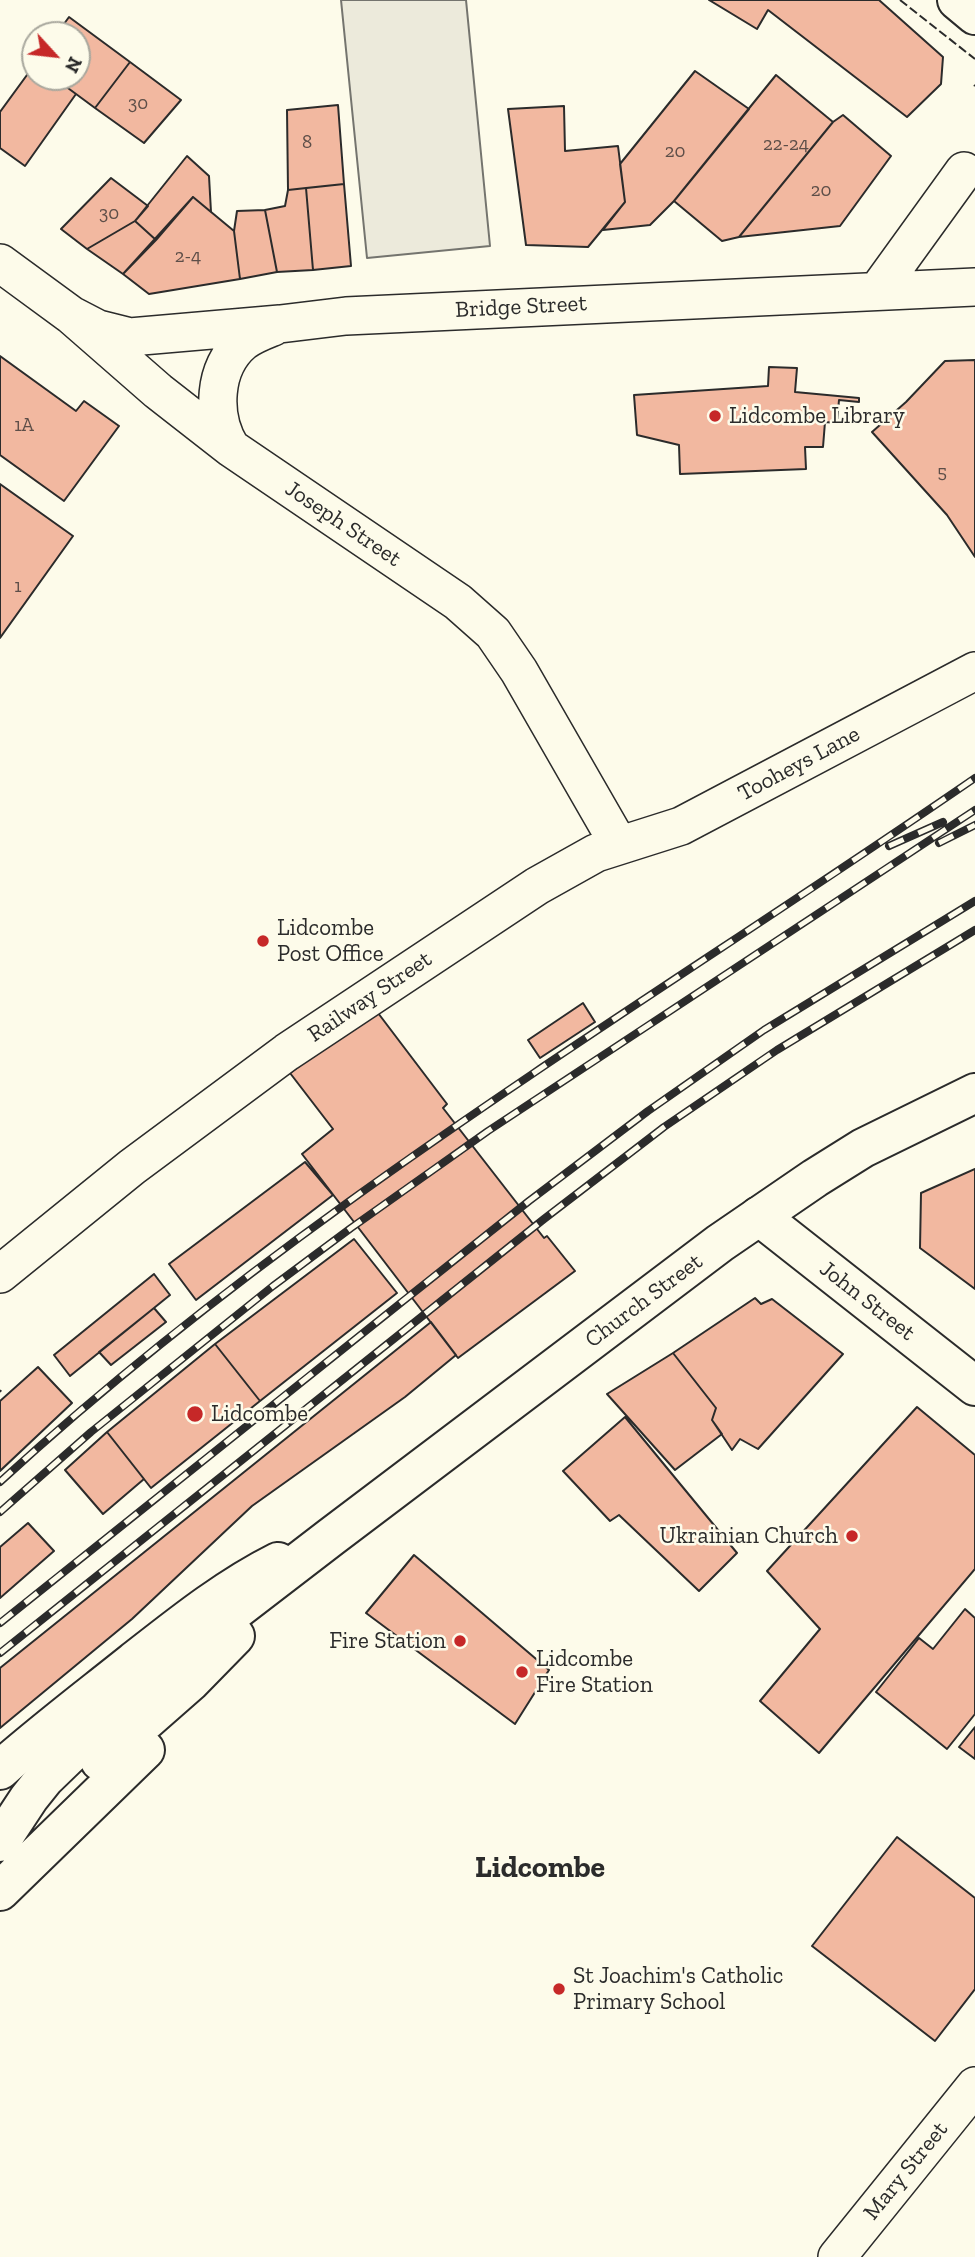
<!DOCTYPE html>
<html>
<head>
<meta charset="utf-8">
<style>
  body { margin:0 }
  #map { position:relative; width:975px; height:2257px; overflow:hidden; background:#fdfbea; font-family:"Zilla Slab",serif }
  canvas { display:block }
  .north { position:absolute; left:21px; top:21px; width:70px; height:70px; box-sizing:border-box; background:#fdfbea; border:2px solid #a9a89e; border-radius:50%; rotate:117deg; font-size:19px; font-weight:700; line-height:28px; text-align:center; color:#2b2b2b }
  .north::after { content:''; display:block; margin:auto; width:24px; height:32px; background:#c62828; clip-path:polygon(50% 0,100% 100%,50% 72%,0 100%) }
</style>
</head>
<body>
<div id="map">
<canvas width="975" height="2257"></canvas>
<div class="north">N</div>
</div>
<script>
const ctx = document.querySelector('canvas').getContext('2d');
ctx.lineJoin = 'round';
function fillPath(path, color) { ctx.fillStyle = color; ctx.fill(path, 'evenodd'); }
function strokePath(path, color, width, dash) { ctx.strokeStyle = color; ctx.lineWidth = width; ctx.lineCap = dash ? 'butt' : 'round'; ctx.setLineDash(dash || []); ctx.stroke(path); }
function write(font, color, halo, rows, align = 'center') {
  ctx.font = font + ' "Zilla Slab",serif'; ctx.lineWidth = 5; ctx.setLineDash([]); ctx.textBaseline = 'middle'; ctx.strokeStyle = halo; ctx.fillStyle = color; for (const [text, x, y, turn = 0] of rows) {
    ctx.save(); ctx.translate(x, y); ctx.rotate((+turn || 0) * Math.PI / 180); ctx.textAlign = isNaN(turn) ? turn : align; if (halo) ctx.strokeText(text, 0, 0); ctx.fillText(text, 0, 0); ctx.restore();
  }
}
const parking = new Path2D(`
  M 341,0 L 466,0 L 490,246 L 367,258 Z`);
const building = new Path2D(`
  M 709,0 L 879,0 L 943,57 L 941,84 L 907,117 L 768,10 L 757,29 Z
  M 69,17 L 130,62 L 95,108 L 53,77 L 77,77 L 77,35 L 56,35 Z
  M 130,62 L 181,100 L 144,143 L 95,108 Z
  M 35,64 L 35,77 L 53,77 L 76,94 L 25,166 L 0,148 L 0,112 Z
  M 695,71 L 749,109 L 674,201 L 650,225 L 603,230 L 625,202 L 620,164 Z
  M 776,75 L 833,122 L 739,237 L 722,241 L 674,201 Z
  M 338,105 L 344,184 L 288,190 L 287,110 Z
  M 564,106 L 565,151 L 618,146 L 625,202 L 588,247 L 526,245 L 508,109 Z
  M 843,115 L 891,156 L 840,226 L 739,237 L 833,122 Z
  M 187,156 L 209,176 L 211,212 L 193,197 L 156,240 L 135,221 Z
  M 111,178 L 148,206 L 135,221 L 87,249 L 61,229 Z
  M 344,184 L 351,266 L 313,270 L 306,188 Z
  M 306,188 L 313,270 L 277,272 L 265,210 L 285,206 L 288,190 Z
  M 193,197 L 234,231 L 240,279 L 149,294 L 123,274 Z
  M 265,210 L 277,272 L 240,279 L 234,231 L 237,211 Z
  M 135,221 L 156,240 L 123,274 L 87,249 Z
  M 0,356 L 76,411 L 84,401 L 119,426 L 64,501 L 0,455 Z
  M 975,360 L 975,557 L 947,515 L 872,432 L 906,402 L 945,361 Z
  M 769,367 L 797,368 L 795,392 L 859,398 L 859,402 L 839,400 L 837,423 L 825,422 L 823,447 L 805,447 L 806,469 L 680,474 L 679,445 L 637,435 L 634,395 L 768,386 Z
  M 0,484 L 73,536 L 0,638 Z
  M 583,1003 L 595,1022 L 540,1058 L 528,1040 Z
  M 375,1009 L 447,1104 L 443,1108 L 544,1238 L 547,1236 L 575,1271 L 458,1358 L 302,1154 L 333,1129 L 290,1073 Z
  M 305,1162 L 333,1195 L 196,1300 L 169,1264 Z
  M 975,1169 L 975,1289 L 920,1248 L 921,1193 Z
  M 354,1239 L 397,1293 L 260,1401 L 215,1344 Z
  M 154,1274 L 170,1295 L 70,1376 L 54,1355 Z
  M 755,1298 L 761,1304 L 772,1299 L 843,1354 L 758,1449 L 740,1439 L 732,1450 L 712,1420 L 716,1408 L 673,1353 Z
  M 154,1308 L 166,1322 L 111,1365 L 99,1352 Z
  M 431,1322 L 456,1355 L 405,1397 L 252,1506 L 132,1619 L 0,1728 L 0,1668 Z
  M 215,1344 L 260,1401 L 151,1488 L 107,1432 Z
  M 673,1353 L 716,1408 L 712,1420 L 722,1434 L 675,1470 L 607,1394 Z
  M 38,1367 L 72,1403 L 0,1471 L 0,1401 Z
  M 917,1407 L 975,1455 L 975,1569 L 819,1753 L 760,1701 L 820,1629 L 767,1571 Z
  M 625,1417 L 737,1553 L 699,1591 L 619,1515 L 610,1521 L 563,1471 Z
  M 107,1432 L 144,1479 L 103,1514 L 65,1470 Z
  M 28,1523 L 54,1551 L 0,1598 L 0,1547 Z
  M 414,1555 L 549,1670 L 515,1724 L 366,1613 Z
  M 965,1609 L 975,1618 L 975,1714 L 947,1749 L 876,1692 L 919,1638 L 933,1649 Z
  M 975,1727 L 975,1759 L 959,1747 Z
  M 897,1837 L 975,1898 L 975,1989 L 935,2041 L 812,1946 Z`);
const minor = new Path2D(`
  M 0,263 L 71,315 L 158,391 L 231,448 L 458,602 L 493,633 L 519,671 L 619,845
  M 878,290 L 964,171
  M 71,315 L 98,329 L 130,337 L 280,324 L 346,316 L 975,287
  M 231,448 C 211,416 213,367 243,342 C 252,335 263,331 273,327
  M 0,1274 L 132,1167 L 287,1052 L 537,886 L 596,853 L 681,826 L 975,671
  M 837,2257 L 975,2086`);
const tertiary = new Path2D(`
  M 759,1216 L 975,1386
  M 0,1770 C 43,1732 88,1698 133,1662 C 179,1626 226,1588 278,1562`);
const secondary = new Path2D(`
  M 100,1761 L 190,1682 L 235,1636
  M 0,1842 L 29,1798 L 45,1778 L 132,1694 L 180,1653 L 331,1537 L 720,1243 L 815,1178 L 863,1148 L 975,1093
  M 0,1891 L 145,1750`);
const trunk = new Path2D(`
  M 957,0 L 975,15`);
const rail = new Path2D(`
  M 939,843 L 975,825
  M 889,846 L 943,822
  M 0,1482 C 297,1209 644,1006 975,778
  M 0,1512 L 91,1432 L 273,1286 L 351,1228 L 488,1131 L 975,810
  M 0,1623 L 403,1301 L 529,1201 L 648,1111 L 764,1030 L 975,901
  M 0,1653 L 544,1219 L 664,1127 L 777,1050 L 975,930`);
const fence = new Path2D(`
  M 900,0 L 975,59
  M 974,85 L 975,86
  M 0,1392 L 1,1390`);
const markers = [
  [715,416,7,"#c62828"],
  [263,941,7,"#c62828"],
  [195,1414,9,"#c62828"],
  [852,1536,7,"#c62828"],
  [460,1641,7,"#c62828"],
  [522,1672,7,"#c62828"],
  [559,1989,7,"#c62828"]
];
const numberNames = [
  ["30",138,104],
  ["8",307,143],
  ["22-24",786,145],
  ["20",675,152],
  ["20",821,191],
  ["30",109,214],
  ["2-4",188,257],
  ["1A",24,426],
  ["5",942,473],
  ["1",18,587]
];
const streetNames = [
  ["Bridge Street",521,307,-3],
  ["Joseph Street",343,524,34],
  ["Tooheys Lane",799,764,-28],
  ["Railway Street",370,997,-34],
  ["Church Street",644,1301,-37],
  ["John Street",867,1301,38],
  ["Mary Street",906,2171,-51]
];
const poiNames = [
  ["Lidcombe Library",729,416],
  ["Lidcombe",277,928],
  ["Post Office",277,954],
  ["Lidcombe",211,1414],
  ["Ukrainian Church",838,1536,"right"],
  ["Fire Station",446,1641,"right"],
  ["Lidcombe",536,1659],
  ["Fire Station",536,1685],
  ["St Joachim's Catholic",573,1976],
  ["Primary School",573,2002]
];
const districtNames = [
  ["Lidcombe",540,1868]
];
fillPath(parking, '#eceadb');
strokePath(parking, '#74746e', 2);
fillPath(building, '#f2b8a0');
strokePath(building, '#2b2b2b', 2);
strokePath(minor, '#2b2b2b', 40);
strokePath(tertiary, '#2b2b2b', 42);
strokePath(secondary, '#2b2b2b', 42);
strokePath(trunk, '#2b2b2b', 42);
strokePath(minor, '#fdfbea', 37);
strokePath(tertiary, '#fdfbea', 38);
strokePath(secondary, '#fdfbea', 38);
strokePath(trunk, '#fdfbea', 38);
strokePath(rail, '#2b2b2b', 8);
strokePath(rail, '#fdfbea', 5, [16]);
strokePath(fence, '#2b2b2b', 2, [9, 3.5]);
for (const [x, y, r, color] of markers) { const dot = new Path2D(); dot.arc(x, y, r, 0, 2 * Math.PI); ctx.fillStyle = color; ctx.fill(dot); strokePath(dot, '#fdfbea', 2.5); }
write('19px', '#5d4e48', null, numberNames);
write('23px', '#2b2b2b', '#fdfbea', streetNames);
write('23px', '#2b2b2b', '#fdfbea', poiNames, 'left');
write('bold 30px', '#2b2b2b', '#fdfbea', districtNames);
</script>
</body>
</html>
